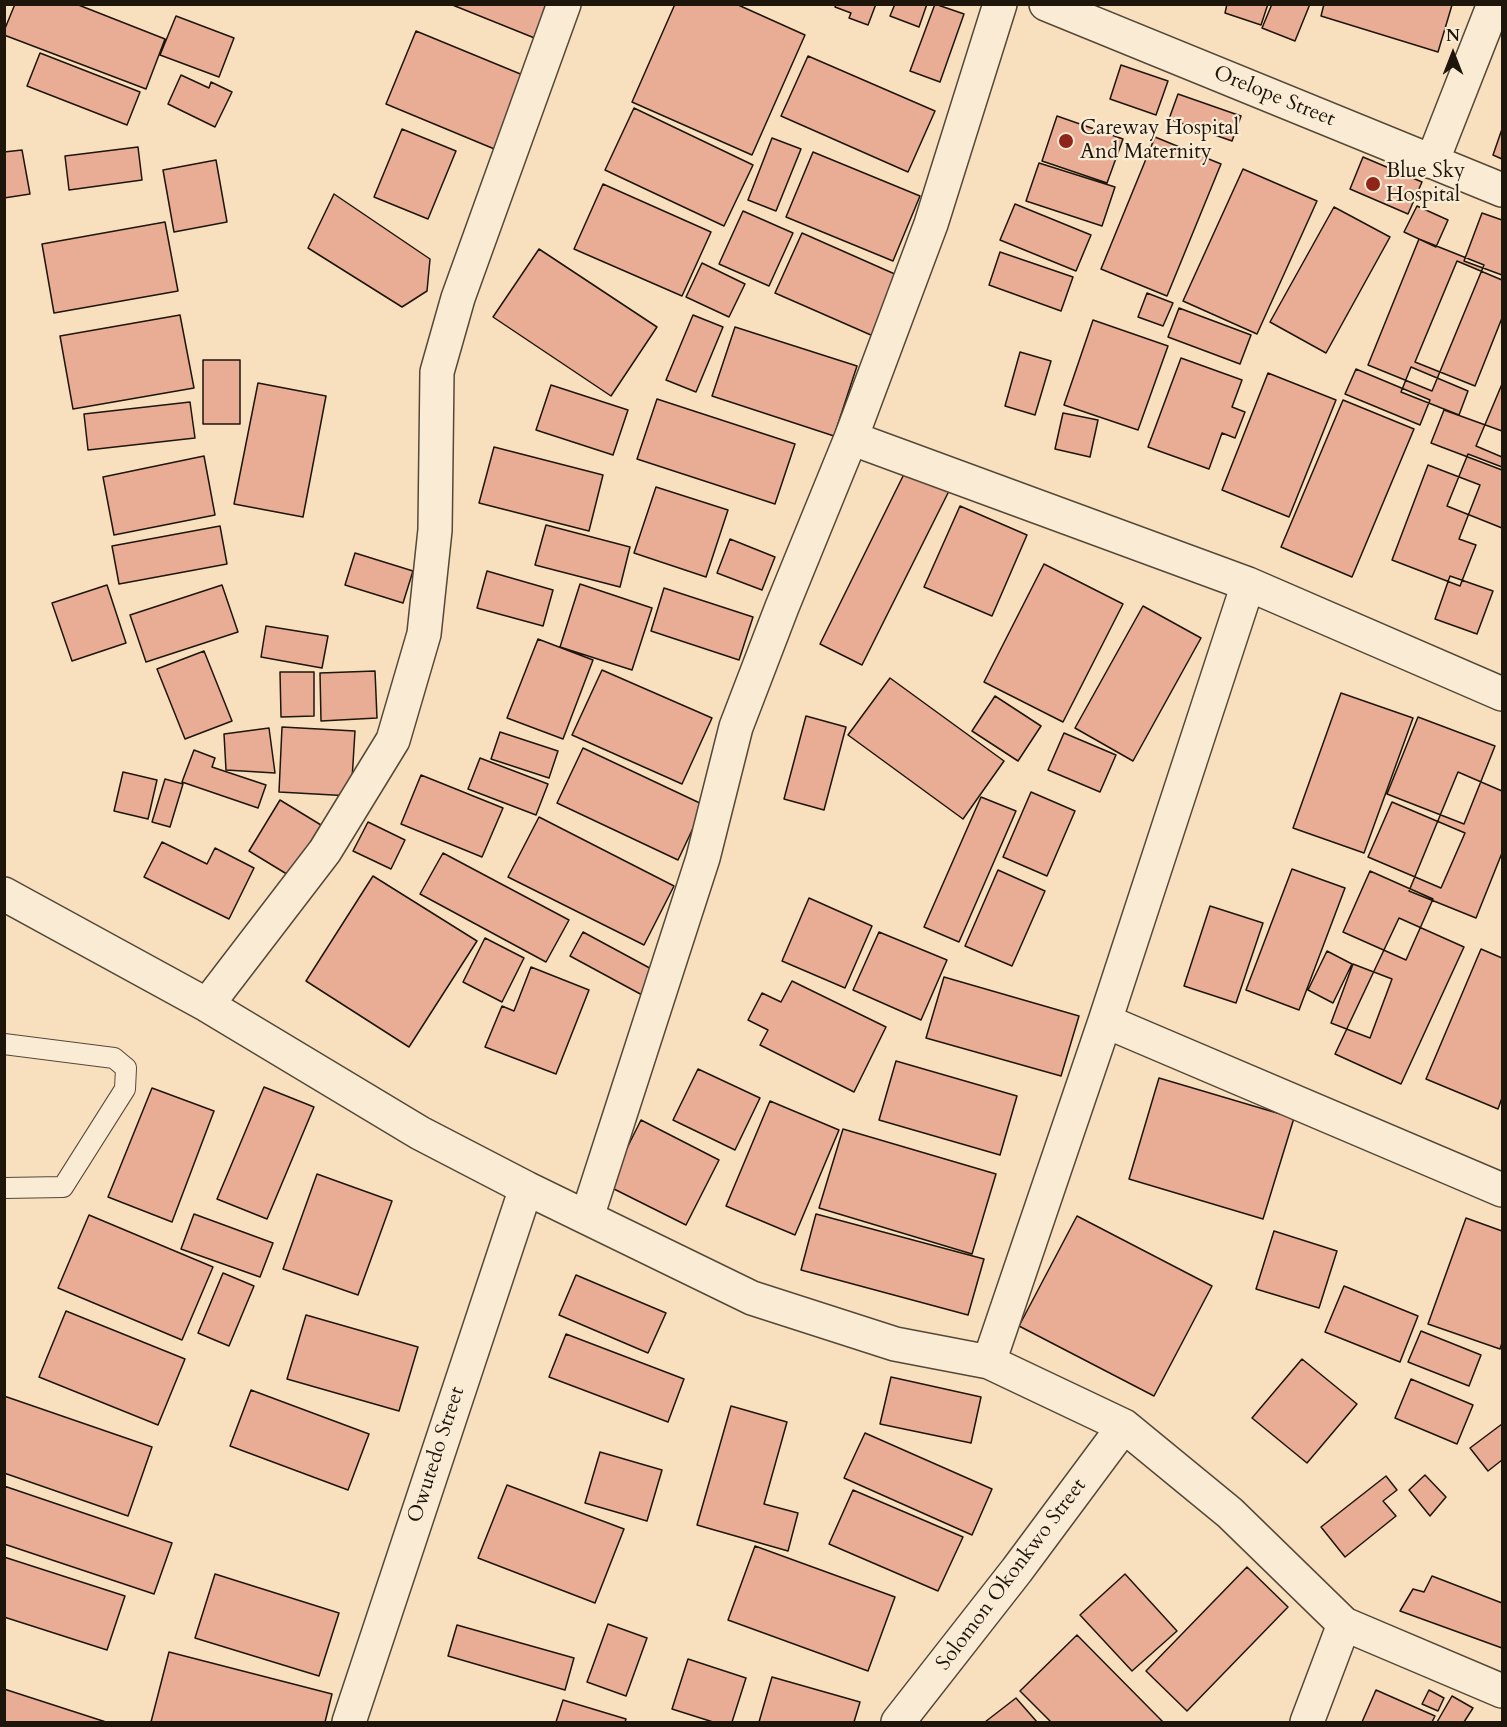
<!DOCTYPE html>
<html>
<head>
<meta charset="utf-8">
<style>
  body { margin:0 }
  #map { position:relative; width:1507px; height:1727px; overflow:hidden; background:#f8e0bf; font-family:Cardo,serif }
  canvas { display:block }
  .frame { position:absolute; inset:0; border:6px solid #1e150b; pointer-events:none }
  .north { position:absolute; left:1423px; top:24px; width:60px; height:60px; -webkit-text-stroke:4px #faebd5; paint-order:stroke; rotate:0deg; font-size:16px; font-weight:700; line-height:24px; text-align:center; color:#1e150b }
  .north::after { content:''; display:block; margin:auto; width:21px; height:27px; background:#1e150b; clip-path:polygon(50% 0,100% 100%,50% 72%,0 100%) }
</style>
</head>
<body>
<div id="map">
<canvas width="1507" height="1727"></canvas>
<div class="frame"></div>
<div class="north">N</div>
</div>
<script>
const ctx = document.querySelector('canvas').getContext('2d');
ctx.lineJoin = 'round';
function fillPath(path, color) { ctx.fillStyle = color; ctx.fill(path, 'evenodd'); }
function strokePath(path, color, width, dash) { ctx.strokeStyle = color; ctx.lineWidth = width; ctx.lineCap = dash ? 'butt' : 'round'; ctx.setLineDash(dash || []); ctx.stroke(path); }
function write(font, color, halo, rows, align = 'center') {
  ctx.font = font + ' Cardo,serif'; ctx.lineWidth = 4.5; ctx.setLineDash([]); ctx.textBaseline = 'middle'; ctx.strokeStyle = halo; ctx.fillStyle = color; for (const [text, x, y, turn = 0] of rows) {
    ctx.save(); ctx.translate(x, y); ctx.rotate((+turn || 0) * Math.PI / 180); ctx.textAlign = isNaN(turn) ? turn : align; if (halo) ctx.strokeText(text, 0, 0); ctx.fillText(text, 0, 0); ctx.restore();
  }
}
const building = new Path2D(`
  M 15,4 L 76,4 L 165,39 L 146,89 L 4,35 L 4,31 Z
  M 450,4 L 551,4 L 537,39 Z
  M 675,4 L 736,4 L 805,35 L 752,155 L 632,102 Z
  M 836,4 L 876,4 L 868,25 L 849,18 L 851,13 L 835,7 Z
  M 895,4 L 927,4 L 919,27 L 890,16 Z
  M 935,4 L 964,14 L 940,82 L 910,71 Z
  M 1227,4 L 1268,4 L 1261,25 L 1225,13 Z
  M 1272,4 L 1310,4 L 1295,41 L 1262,28 Z
  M 1324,4 L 1449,4 L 1452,5 L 1438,52 L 1321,16 Z
  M 176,16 L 234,38 L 219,77 L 160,55 Z
  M 416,31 L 535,80 L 504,153 L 386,104 Z
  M 40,53 L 140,92 L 127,125 L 27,86 Z
  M 808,56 L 935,111 L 908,172 L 781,116 Z
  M 1121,65 L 1168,81 L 1156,115 L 1110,99 Z
  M 181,75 L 209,88 L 211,82 L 232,92 L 215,127 L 168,104 Z
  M 1178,94 L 1241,116 L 1232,141 L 1169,119 Z
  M 634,108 L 753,165 L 724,226 L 605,170 Z
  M 1057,116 L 1123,139 L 1107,183 L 1042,161 Z
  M 402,129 L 456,151 L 428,219 L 374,197 Z
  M 1502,129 L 1502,159 L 1493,155 Z
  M 1155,137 L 1221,164 L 1167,296 L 1101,269 Z
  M 772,138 L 801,149 L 776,211 L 748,200 Z
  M 138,147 L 142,180 L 69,190 L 65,156 Z
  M 22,150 L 30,194 L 4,198 L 4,152 Z
  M 813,152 L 920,196 L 893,261 L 786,217 Z
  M 1363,157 L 1422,182 L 1408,214 L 1350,189 Z
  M 216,160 L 227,222 L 174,232 L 163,170 Z
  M 1039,163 L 1115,187 L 1102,226 L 1026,201 Z
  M 1243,169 L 1317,201 L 1257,334 L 1183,301 Z
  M 603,184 L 711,232 L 682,296 L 574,249 Z
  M 334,194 L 430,259 L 427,291 L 402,307 L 308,248 Z
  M 1015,204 L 1091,235 L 1076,271 L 1000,240 Z
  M 1417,206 L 1448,220 L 1436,247 L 1404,232 Z
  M 1334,207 L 1390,237 L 1326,353 L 1270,322 Z
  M 743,211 L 793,233 L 769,286 L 719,264 Z
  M 1482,213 L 1502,220 L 1502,275 L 1464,261 Z
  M 165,222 L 178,291 L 54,313 L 42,244 Z
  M 802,233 L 906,279 L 880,339 L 775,293 Z
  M 1419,239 L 1484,265 L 1432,391 L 1368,365 Z
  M 539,249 L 657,327 L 611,396 L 493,317 Z
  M 1000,252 L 1073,277 L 1061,311 L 989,285 Z
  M 1457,261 L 1502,280 L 1502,318 L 1475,386 L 1415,362 Z
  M 702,263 L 745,284 L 729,317 L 686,297 Z
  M 1147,293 L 1173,303 L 1163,326 L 1138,317 Z
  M 1179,308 L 1251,335 L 1240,364 L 1168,337 Z
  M 180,315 L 194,388 L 73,409 L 60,336 Z
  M 693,315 L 723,327 L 696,392 L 666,380 Z
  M 1093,320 L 1168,346 L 1138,430 L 1064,405 Z
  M 735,327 L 857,366 L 834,436 L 712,396 Z
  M 1020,352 L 1051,361 L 1035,415 L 1005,406 Z
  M 1181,358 L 1242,380 L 1232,407 L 1245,412 L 1235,438 L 1222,433 L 1209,469 L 1148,447 Z
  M 203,360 L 240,360 L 240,424 L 203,424 Z
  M 1411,367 L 1468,391 L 1459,415 L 1401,392 Z
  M 1356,369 L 1430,400 L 1420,425 L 1345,394 Z
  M 1268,373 L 1336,400 L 1289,517 L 1222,490 Z
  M 258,383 L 326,396 L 303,517 L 234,504 Z
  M 1502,384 L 1502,457 L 1476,446 Z
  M 551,385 L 628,410 L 613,455 L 536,430 Z
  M 657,399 L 795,444 L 775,504 L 637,459 Z
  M 1343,400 L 1414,429 L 1352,577 L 1281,547 Z
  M 190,402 L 195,438 L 88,450 L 84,414 Z
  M 1444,410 L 1502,431 L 1502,470 L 1431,443 Z
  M 1063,413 L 1098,420 L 1090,457 L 1055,449 Z
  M 494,447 L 603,475 L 589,531 L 479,503 Z
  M 1468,454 L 1502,467 L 1502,528 L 1447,506 Z
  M 204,456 L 215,515 L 114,535 L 103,477 Z
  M 1428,465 L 1480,485 L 1459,539 L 1476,545 L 1460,586 L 1392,560 Z
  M 906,470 L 949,491 L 862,665 L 820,644 Z
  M 656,487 L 728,510 L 706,577 L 634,553 Z
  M 960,506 L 1027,535 L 992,616 L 924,587 Z
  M 546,525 L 630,547 L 620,587 L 535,565 Z
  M 220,526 L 227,564 L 119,584 L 112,546 Z
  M 730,539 L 775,557 L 762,590 L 717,573 Z
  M 355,553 L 413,571 L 403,603 L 345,585 Z
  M 1044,564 L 1123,604 L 1063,722 L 984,682 Z
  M 487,571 L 553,590 L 543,626 L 477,608 Z
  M 1450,576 L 1493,591 L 1477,634 L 1435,619 Z
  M 580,584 L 652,608 L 632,670 L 560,647 Z
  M 107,585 L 126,643 L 72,661 L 52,603 Z
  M 222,585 L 238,632 L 146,662 L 130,615 Z
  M 664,588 L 753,617 L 739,660 L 651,631 Z
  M 1143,606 L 1201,638 L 1133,761 L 1075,728 Z
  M 266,626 L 328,636 L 322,668 L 261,657 Z
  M 538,639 L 593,660 L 563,739 L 507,718 Z
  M 204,651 L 232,721 L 185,739 L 157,669 Z
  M 602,670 L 712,718 L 682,784 L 572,735 Z
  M 375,671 L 377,718 L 321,721 L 320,673 Z
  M 280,672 L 314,672 L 314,716 L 281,717 Z
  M 890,678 L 1004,761 L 963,819 L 848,735 Z
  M 1341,693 L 1413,718 L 1364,853 L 1293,828 Z
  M 995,696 L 1041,726 L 1018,761 L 972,731 Z
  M 806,716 L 846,727 L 824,810 L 784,799 Z
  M 1418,717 L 1495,746 L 1464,824 L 1387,794 Z
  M 282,727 L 355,731 L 351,796 L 279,792 Z
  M 269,728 L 275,773 L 226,770 L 224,734 Z
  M 500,732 L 558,751 L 549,778 L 491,759 Z
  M 1064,733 L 1116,755 L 1100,792 L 1048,770 Z
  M 583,748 L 704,805 L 678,860 L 557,803 Z
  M 194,750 L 215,758 L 212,767 L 266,785 L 258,808 L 182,782 Z
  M 480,758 L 548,784 L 536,815 L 468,789 Z
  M 123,772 L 157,780 L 148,819 L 114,811 Z
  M 1458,772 L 1502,791 L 1502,853 L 1476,918 L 1409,891 Z
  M 421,775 L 503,808 L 482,857 L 401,824 Z
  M 165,779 L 183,784 L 170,827 L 152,822 Z
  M 1031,792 L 1075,811 L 1047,876 L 1003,857 Z
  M 981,797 L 1016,811 L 959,942 L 924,927 Z
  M 280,800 L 321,825 L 290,876 L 249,851 Z
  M 1392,802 L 1465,833 L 1441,888 L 1368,857 Z
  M 539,817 L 674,886 L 644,945 L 508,877 Z
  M 368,822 L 405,840 L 391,869 L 353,851 Z
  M 162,842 L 207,864 L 215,848 L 254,868 L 229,919 L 144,877 Z
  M 443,853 L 569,920 L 546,962 L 420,894 Z
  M 1292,869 L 1345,888 L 1299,1010 L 1246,990 Z
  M 998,870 L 1045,891 L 1012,966 L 965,946 Z
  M 1370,871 L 1433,899 L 1406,960 L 1343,932 Z
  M 373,876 L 477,941 L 409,1047 L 306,981 Z
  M 809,898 L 872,926 L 845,988 L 782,961 Z
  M 1210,906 L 1263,923 L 1236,1003 L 1184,986 Z
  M 1399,918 L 1464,947 L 1401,1084 L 1335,1054 Z
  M 583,932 L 657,972 L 644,996 L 570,956 Z
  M 879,932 L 947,960 L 921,1020 L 853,990 Z
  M 485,938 L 524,958 L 502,1002 L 463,982 Z
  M 1481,949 L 1502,958 L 1502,1098 L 1498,1109 L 1426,1079 Z
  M 1327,951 L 1352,964 L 1333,1003 L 1308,990 Z
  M 1353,964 L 1392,979 L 1370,1038 L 1331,1023 Z
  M 531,967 L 589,990 L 556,1074 L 485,1047 L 502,1006 L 514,1011 Z
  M 944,977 L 1079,1016 L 1061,1076 L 926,1038 Z
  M 792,981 L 886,1027 L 854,1092 L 760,1045 L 768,1030 L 748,1020 L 762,993 L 781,1002 Z
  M 896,1061 L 1017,1096 L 1000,1155 L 879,1120 Z
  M 698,1069 L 760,1098 L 735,1150 L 673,1120 Z
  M 1159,1078 L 1294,1118 L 1263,1219 L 1129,1179 Z
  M 264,1087 L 314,1107 L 267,1219 L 217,1199 Z
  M 152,1088 L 214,1111 L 172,1222 L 108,1197 Z
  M 770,1101 L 839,1130 L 795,1235 L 726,1206 Z
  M 641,1120 L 719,1160 L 686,1225 L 608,1186 Z
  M 843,1129 L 996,1174 L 972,1254 L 819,1208 Z
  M 317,1174 L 392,1201 L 358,1295 L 283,1269 Z
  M 194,1214 L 273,1243 L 260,1277 L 181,1249 Z
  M 816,1214 L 984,1259 L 968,1315 L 801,1270 Z
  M 89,1215 L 213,1267 L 182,1340 L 58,1288 Z
  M 1077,1216 L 1212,1286 L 1154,1396 L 1019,1326 Z
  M 1466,1218 L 1502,1231 L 1502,1343 L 1500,1349 L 1428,1324 Z
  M 1274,1231 L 1337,1251 L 1319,1308 L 1256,1289 Z
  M 223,1273 L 254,1286 L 229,1346 L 198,1333 Z
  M 576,1275 L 666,1313 L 648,1353 L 559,1315 Z
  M 1344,1286 L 1418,1316 L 1400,1362 L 1325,1332 Z
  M 66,1311 L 185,1359 L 158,1425 L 39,1377 Z
  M 306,1315 L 418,1347 L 399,1411 L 287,1379 Z
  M 1421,1331 L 1481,1355 L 1469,1386 L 1408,1362 Z
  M 566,1334 L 684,1379 L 668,1422 L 549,1377 Z
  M 1302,1359 L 1357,1404 L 1307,1463 L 1252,1418 Z
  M 891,1377 L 981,1397 L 971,1443 L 880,1424 Z
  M 1411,1379 L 1473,1405 L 1457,1444 L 1395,1418 Z
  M 251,1390 L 369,1434 L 348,1490 L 230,1446 Z
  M 4,1396 L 152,1447 L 128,1516 L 4,1473 Z
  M 731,1406 L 787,1422 L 764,1504 L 798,1513 L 788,1551 L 697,1525 Z
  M 1502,1424 L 1502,1460 L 1488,1471 L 1470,1448 Z
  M 865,1433 L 992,1489 L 972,1535 L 844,1478 Z
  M 600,1452 L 662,1470 L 647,1521 L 585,1503 Z
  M 1425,1475 L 1446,1497 L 1430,1516 L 1409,1490 Z
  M 1386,1476 L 1397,1490 L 1383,1501 L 1396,1516 L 1345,1557 L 1321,1527 Z
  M 507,1485 L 624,1529 L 595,1603 L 478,1558 Z
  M 4,1486 L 172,1543 L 154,1594 L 4,1544 Z
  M 853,1490 L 963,1537 L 938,1591 L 829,1544 Z
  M 755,1546 L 895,1597 L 868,1671 L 728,1620 Z
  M 4,1557 L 125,1596 L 107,1650 L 4,1617 Z
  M 1247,1567 L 1288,1607 L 1187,1711 L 1146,1671 Z
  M 215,1574 L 339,1613 L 319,1676 L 195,1638 Z
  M 1125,1574 L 1177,1631 L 1132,1671 L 1080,1615 Z
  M 1432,1576 L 1502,1603 L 1502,1648 L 1400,1611 L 1413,1589 L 1424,1592 Z
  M 608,1624 L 647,1638 L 626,1696 L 587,1682 Z
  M 457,1625 L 574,1658 L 565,1690 L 448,1656 Z
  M 1077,1635 L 1163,1722 L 1051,1722 L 1020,1691 Z
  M 169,1652 L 332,1694 L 325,1722 L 151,1722 Z
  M 688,1659 L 746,1678 L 732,1722 L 713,1722 L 672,1709 Z
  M 772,1677 L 860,1702 L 854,1722 L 759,1722 Z
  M 4,1689 L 106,1722 L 4,1722 Z
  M 1376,1690 L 1435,1716 L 1432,1722 L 1362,1722 Z
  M 1429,1690 L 1444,1698 L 1438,1711 L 1422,1704 Z
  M 1452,1696 L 1473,1708 L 1464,1722 L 1437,1722 Z
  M 1016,1698 L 1037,1722 L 985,1722 Z
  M 563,1700 L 626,1719 L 625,1722 L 556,1722 Z`);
const lane = new Path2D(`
  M 4,1044 L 114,1058 L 126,1068 L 125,1089 L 63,1187 L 4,1188`);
const street = new Path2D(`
  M 1046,4 L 1502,190
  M 1432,162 L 1494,4
  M 851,438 L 1248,584 L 1502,694
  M 4,894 L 207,1005 L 420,1133 L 526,1188 L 752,1298 L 895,1344 L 989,1362 L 1124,1426 L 1230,1513 L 1344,1624 L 1502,1691
  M 207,1005 L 325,851 L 393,740 L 424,634 L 435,530 L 437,372 L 458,298 L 564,4
  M 1105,1021 L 1502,1190
  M 587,1217 L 703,858 L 736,727 L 782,607 L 851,438 L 931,224 L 1000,4
  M 989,1362 L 1105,1021 L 1248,584
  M 349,1722 L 526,1188
  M 898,1722 L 1017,1570 L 1124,1426
  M 1307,1722 L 1344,1624`);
const markers = [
  [1066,141,8,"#8f2418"],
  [1373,184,8,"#8f2418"]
];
const streetNames = [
  ["Orelope Street",1274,97,22],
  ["Owutedo Street",437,1455,-72],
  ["Solomon Okonkwo Street",1012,1575,-53]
];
const poiNames = [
  ["Careway Hospital",1080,129],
  ["And Maternity",1080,153],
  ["Blue Sky",1386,172],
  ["Hospital",1386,196]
];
fillPath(building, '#e9ac95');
strokePath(building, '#1e150b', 1.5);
strokePath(lane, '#544838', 22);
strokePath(street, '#544838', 36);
strokePath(lane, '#faebd5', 20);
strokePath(street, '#faebd5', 33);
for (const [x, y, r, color] of markers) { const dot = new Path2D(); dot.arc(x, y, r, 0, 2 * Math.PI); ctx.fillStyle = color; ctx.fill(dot); strokePath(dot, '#faebd5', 2); }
write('21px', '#1e150b', '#faebd5', streetNames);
write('21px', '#1e150b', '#faebd5', poiNames, 'left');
</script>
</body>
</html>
